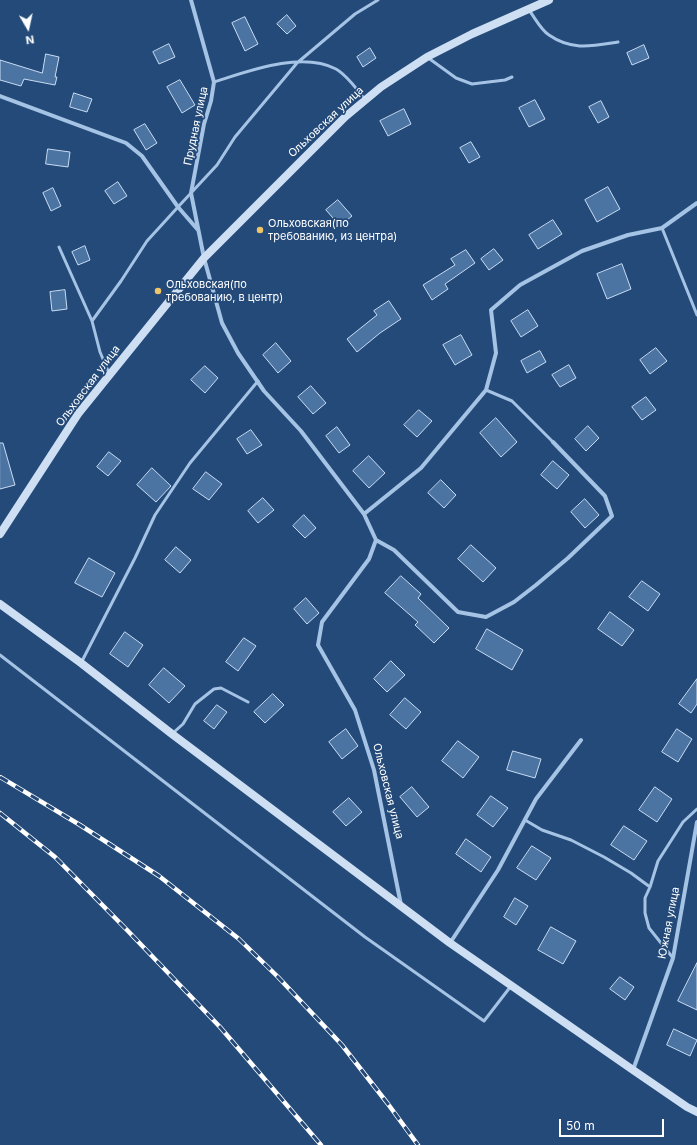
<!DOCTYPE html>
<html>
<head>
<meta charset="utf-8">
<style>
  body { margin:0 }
  #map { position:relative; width:697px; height:1145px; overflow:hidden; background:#244a79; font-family:Inter,sans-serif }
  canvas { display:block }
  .north { position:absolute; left:8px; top:8px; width:40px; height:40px; -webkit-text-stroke:3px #244a79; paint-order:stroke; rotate:171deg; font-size:11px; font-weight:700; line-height:16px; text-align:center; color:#fff }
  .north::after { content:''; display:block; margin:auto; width:14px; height:18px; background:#fff; clip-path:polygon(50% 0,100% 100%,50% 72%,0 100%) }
  .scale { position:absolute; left:559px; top:1119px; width:105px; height:18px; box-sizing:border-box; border:2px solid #fff; border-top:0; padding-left:5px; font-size:12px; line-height:14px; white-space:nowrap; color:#fff; -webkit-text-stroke:3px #244a79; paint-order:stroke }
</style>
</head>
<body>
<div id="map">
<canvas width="697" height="1145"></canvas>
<div class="north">N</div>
<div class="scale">50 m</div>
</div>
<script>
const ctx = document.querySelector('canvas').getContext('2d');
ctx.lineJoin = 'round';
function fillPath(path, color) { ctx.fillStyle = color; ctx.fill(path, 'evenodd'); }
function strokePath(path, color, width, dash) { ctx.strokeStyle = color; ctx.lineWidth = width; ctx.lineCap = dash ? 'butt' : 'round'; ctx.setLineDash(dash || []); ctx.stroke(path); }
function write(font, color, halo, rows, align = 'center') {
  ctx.font = font + ' Inter,sans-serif'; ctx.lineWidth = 3.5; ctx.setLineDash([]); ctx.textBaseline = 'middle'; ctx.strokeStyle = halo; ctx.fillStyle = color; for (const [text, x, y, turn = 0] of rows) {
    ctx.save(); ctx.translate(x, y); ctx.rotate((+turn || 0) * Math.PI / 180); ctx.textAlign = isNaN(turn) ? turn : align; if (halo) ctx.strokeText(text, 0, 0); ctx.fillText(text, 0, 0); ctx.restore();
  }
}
const building = new Path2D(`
  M 287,15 L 296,26 L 287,34 L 277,24 Z
  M 245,17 L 258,44 L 245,51 L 232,23 Z
  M 169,44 L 175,57 L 159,64 L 153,52 Z
  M 644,45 L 649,58 L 632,65 L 627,53 Z
  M 370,48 L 376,58 L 363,67 L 357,57 Z
  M 46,54 L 59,57 L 55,77 L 57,77 L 55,85 L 24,79 L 21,86 L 0,80 L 0,60 L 42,73 Z
  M 180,80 L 195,105 L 182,113 L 167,87 Z
  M 74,93 L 92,99 L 87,112 L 70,107 Z
  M 535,100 L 545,119 L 529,127 L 519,108 Z
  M 601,101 L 609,117 L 598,123 L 589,107 Z
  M 404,109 L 411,124 L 388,136 L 380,121 Z
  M 145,124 L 157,143 L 146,150 L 134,130 Z
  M 471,142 L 480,157 L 469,163 L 460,148 Z
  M 48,149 L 70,152 L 68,167 L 46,164 Z
  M 118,182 L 127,196 L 114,204 L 105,191 Z
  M 608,187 L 620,209 L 597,222 L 585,200 Z
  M 53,188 L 61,206 L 51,211 L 43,193 Z
  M 338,200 L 352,216 L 340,226 L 326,210 Z
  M 553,220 L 562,234 L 538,249 L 529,235 Z
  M 85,246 L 90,260 L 78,265 L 72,252 Z
  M 494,249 L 503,260 L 489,270 L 481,259 Z
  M 466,250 L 475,263 L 445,284 L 448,289 L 432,300 L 423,285 L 455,265 L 451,259 Z
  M 622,264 L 631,289 L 607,299 L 597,274 Z
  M 65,290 L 67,309 L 52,311 L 50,292 Z
  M 389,301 L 401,319 L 380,333 L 357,352 L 347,339 L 377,315 L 374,311 Z
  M 528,310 L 538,326 L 521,337 L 511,321 Z
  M 461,335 L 472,355 L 455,365 L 443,345 Z
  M 276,343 L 291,361 L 278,373 L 263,355 Z
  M 656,348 L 667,361 L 650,374 L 640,360 Z
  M 540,351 L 546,362 L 527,373 L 521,361 Z
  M 569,365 L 576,378 L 560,387 L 552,375 Z
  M 205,366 L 218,378 L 205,393 L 191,380 Z
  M 311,386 L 326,403 L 313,414 L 298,397 Z
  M 646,397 L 656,410 L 642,420 L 632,407 Z
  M 419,410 L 432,421 L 417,437 L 404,425 Z
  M 496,418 L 517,442 L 501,457 L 480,433 Z
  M 588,426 L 599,438 L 586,451 L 575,439 Z
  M 337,427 L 350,445 L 339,453 L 326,436 Z
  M 251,430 L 262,445 L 247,454 L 237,439 Z
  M 0,443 L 3,443 L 15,485 L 0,489 Z
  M 109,452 L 121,461 L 108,476 L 97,467 Z
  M 369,456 L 385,473 L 369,488 L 353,471 Z
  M 553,461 L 569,475 L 557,489 L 541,475 Z
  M 152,468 L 171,486 L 156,502 L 137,485 Z
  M 206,472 L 222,484 L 209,500 L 193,489 Z
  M 441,480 L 456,495 L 444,508 L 428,493 Z
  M 263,498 L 274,510 L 258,523 L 248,511 Z
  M 585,499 L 599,515 L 585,528 L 571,512 Z
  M 304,515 L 316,528 L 305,538 L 293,526 Z
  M 471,545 L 496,568 L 483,582 L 458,559 Z
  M 176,547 L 191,560 L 180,573 L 165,560 Z
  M 89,558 L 115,573 L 102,597 L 75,583 Z
  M 401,576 L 421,594 L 418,598 L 449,628 L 434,643 L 415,625 L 418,622 L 385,593 Z
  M 642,581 L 660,594 L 648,611 L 629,597 Z
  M 306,598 L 319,613 L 307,624 L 294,609 Z
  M 610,612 L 634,630 L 622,646 L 598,629 Z
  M 487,629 L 523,650 L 512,670 L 476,649 Z
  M 125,632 L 143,645 L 128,667 L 110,654 Z
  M 244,638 L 256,646 L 238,671 L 226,662 Z
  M 391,661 L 405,675 L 387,692 L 374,679 Z
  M 164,668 L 185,686 L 169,703 L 149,685 Z
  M 697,679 L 697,704 L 691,713 L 679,704 Z
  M 273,694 L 284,705 L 265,723 L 254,712 Z
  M 405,698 L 421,712 L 406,729 L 390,715 Z
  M 217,705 L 227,712 L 214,729 L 204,721 Z
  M 346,729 L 358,746 L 342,759 L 329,742 Z
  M 677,729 L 692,739 L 678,762 L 662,752 Z
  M 458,741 L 479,757 L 463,778 L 442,761 Z
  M 513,751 L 541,759 L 535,778 L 507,770 Z
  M 412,787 L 429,807 L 417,817 L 400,797 Z
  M 655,787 L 672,799 L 657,822 L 639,810 Z
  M 491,796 L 508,808 L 493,827 L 477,815 Z
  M 349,798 L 362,812 L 346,826 L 333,812 Z
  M 624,826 L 647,841 L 634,860 L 611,845 Z
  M 466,839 L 491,857 L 481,872 L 456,854 Z
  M 532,846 L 551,858 L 536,880 L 517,868 Z
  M 515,898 L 528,906 L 516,925 L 504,917 Z
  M 551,927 L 576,941 L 563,964 L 538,950 Z
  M 697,963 L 697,1010 L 678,1001 Z
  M 620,977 L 634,987 L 625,1000 L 610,989 Z
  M 674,1029 L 697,1040 L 690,1056 L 667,1045 Z`);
const lane = new Path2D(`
  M 529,10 C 535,18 541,30 549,35 C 572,51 592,46 618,42
  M 427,57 L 456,78 L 472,84 L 505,80 L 512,77
  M 214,82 C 249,71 301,51 336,69 C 345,74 359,91 365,100
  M 178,207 L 217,165 L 235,137 L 297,63 L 355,14 L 378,0
  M 662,228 L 697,315
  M 59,247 L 92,321
  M 109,373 L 100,352 L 92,321 L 121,281 L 147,241 L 178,207
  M 486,390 L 512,401 L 553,442
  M 0,655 L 365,937 L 484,1021 L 511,986
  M 81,663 L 135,558 L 155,515 L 190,463 L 258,381
  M 173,733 L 183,724 L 195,704 L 214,689 L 221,688 L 248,702
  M 525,820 L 542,830 L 571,840 L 604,857 L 631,873 L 650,887
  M 673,958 L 649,928 L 645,913 L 645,898 L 650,887 L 658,861 L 683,822 L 697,809`);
const street = new Path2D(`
  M 191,0 L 214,82 L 211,101 L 204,124 L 191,193 L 204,258 L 222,323 L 238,353 L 264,391 L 301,431 L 364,514 L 376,540 L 369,559 L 322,622 L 318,645 L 355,710 L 374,770 L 401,905
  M 0,96 L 126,143 L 142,156 L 178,207 L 198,230
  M 364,514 L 421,468 L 486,390 L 496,353 L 491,310 L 520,285 L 582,251 L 628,235 L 662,228 L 697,203
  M 376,540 L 394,550 L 458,612 L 486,617 L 514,602 L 536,585 L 568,558 L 612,516 L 605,496 L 553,442
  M 450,943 L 498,870 L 536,799 L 581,740
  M 633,1070 L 673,958 L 697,822`);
const secondary = new Path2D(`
  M 0,534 L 78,414 L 204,258 L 345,117 L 381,87 L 427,57 L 472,34 L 549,0
  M 0,604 L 81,663 L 172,734 L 450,943 L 633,1070 L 687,1107 L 697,1112`);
const rail = new Path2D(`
  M 0,777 L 80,825 L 159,876 L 239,939 L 278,977 L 342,1045 L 388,1104 L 418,1145
  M 0,813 L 55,857 L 127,930 L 220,1027 L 321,1145`);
const markers = [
  [260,230,4,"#eec569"],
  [158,291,4,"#eec569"]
];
const streetNames = [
  ["Ольховская улица",326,122,-43],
  ["Прудная улица",196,126,-78],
  ["Ольховская улица",88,386,-53],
  ["Ольховская улица",388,791,76],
  ["Южная улица",669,923,-79]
];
const poiNames = [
  ["Ольховская(по",268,224],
  ["требованию, из центра)",268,237],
  ["Ольховская(по",166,285],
  ["требованию, в центр)",166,298]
];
fillPath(building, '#4c74a2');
strokePath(building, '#c8dcf3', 1);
strokePath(lane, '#a5c3e4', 3);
strokePath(street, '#a5c3e4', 4);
strokePath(secondary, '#cedff4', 8);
strokePath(rail, '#fff', 4.5);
strokePath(rail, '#244a79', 3, [9]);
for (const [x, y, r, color] of markers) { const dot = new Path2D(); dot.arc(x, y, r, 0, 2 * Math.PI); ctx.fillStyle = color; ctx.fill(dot); strokePath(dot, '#244a79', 1.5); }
write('11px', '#fff', '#244a79', streetNames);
write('11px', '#fff', '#244a79', poiNames, 'left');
</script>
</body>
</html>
